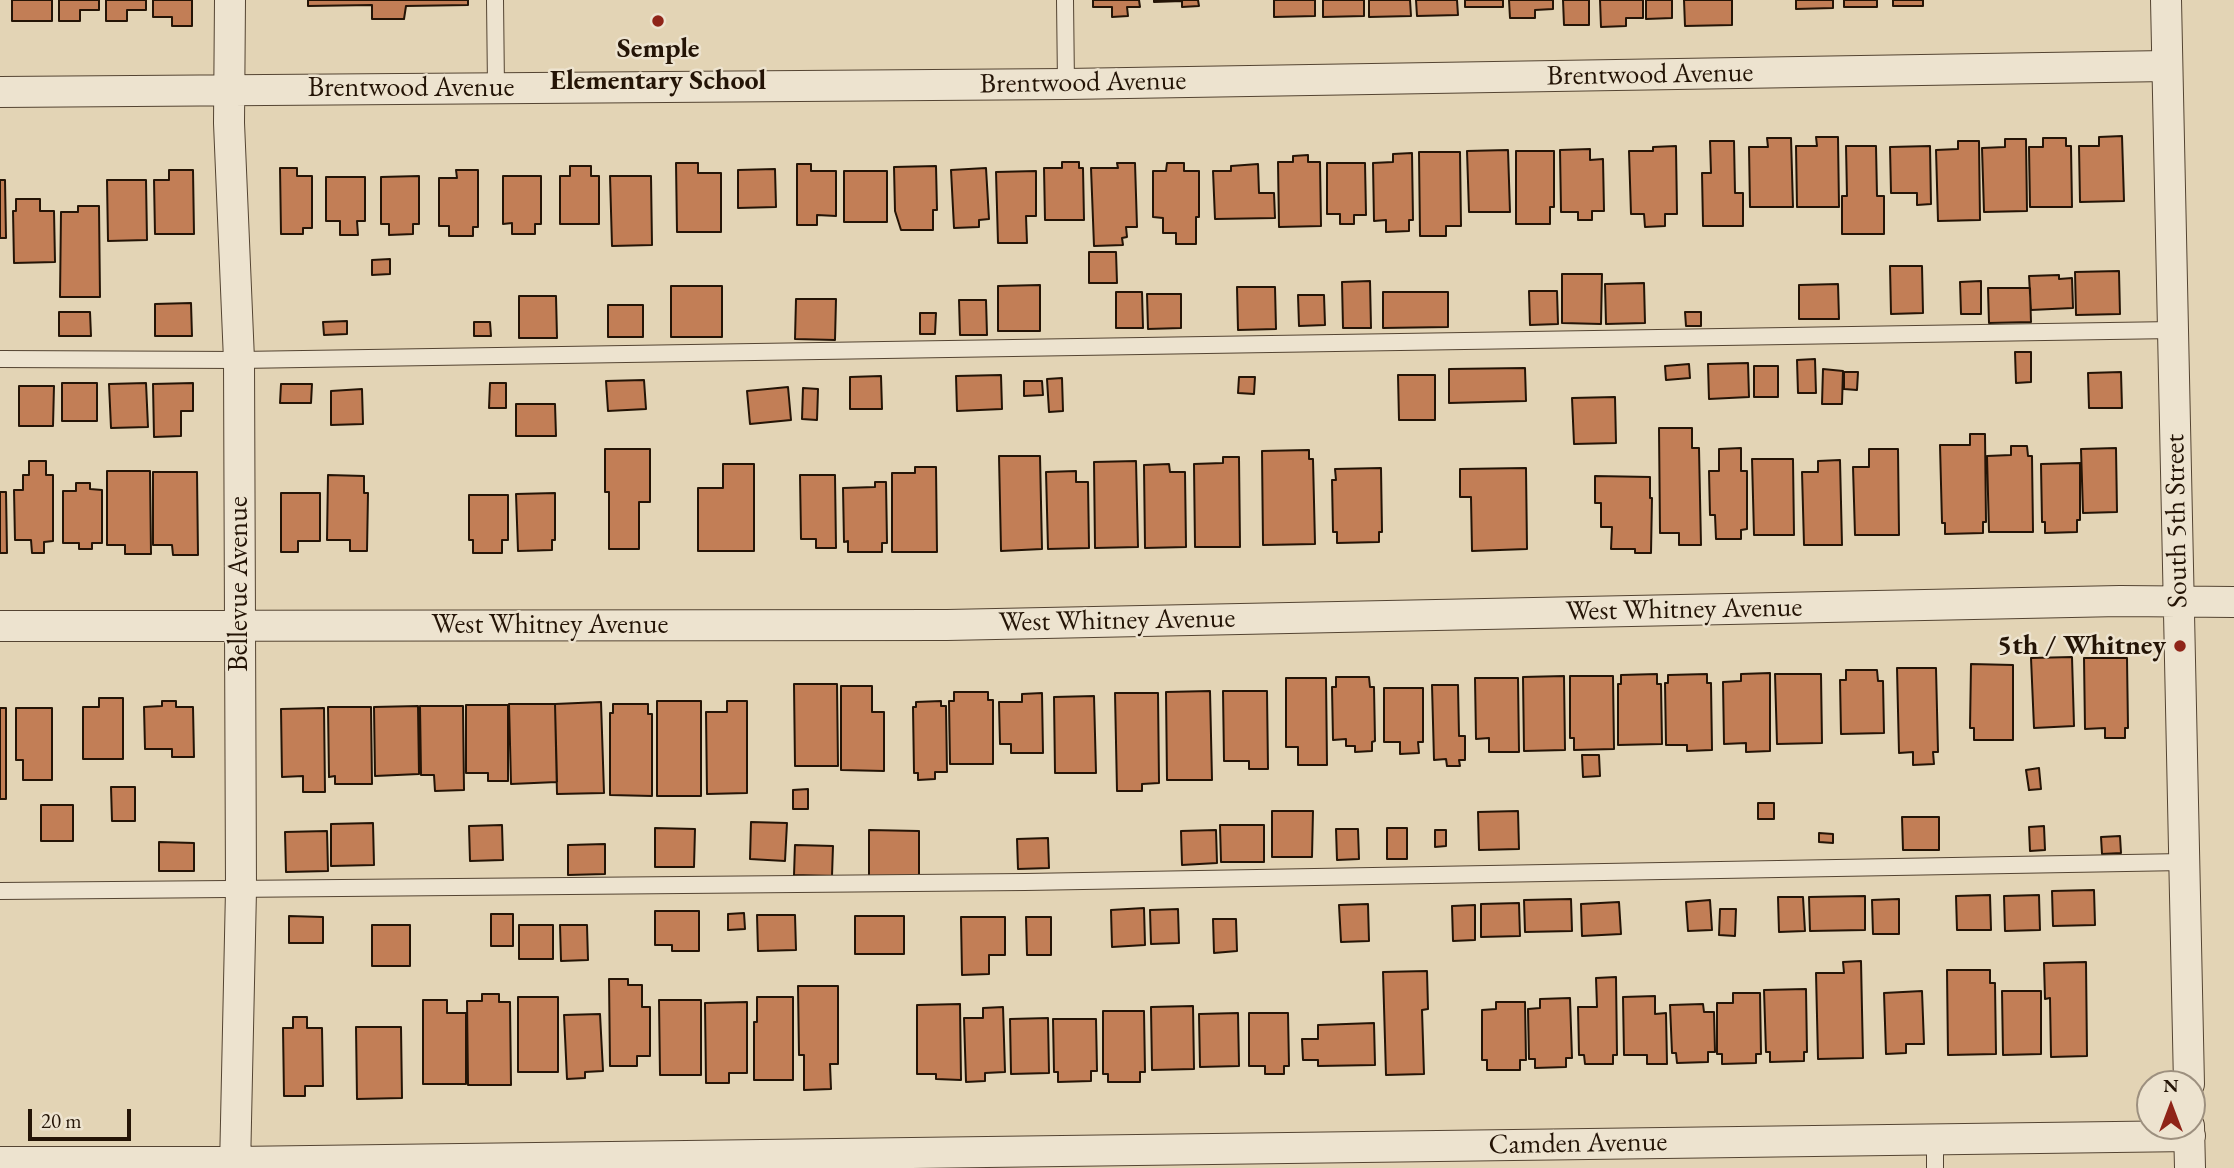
<!DOCTYPE html>
<html>
<head>
<meta charset="utf-8">
<style>
  body { margin:0 }
  #map { position:relative; width:2234px; height:1168px; overflow:hidden; background:#e3d4b5; font-family:"EB Garamond",serif }
  canvas { display:block }
  .north { position:absolute; left:2136px; top:1070px; width:70px; height:70px; box-sizing:border-box; background:#ede3cf; border:2px solid #9d907f; border-radius:50%; rotate:0deg; font-size:19px; font-weight:700; line-height:28px; text-align:center; color:#241406 }
  .north::after { content:''; display:block; margin:auto; width:24px; height:32px; background:#8f2418; clip-path:polygon(50% 0,100% 100%,50% 72%,0 100%) }
  .scale { position:absolute; left:28px; top:1109px; width:103px; height:32px; box-sizing:border-box; border:4px solid #241406; border-top:0; padding-left:9px; font-size:21px; line-height:24px; white-space:nowrap; color:#241406; -webkit-text-stroke:5px #ede3cf; paint-order:stroke }
</style>
</head>
<body>
<div id="map">
<canvas width="2234" height="1168"></canvas>
<div class="north">N</div>
<div class="scale">20 m</div>
</div>
<script>
const ctx = document.querySelector('canvas').getContext('2d');
ctx.lineJoin = 'round';
function fillPath(path, color) { ctx.fillStyle = color; ctx.fill(path, 'evenodd'); }
function strokePath(path, color, width, dash) { ctx.strokeStyle = color; ctx.lineWidth = width; ctx.lineCap = dash ? 'butt' : 'round'; ctx.setLineDash(dash || []); ctx.stroke(path); }
function write(font, color, halo, rows, align = 'center') {
  ctx.font = font + ' "EB Garamond",serif'; ctx.lineWidth = 5; ctx.setLineDash([]); ctx.textBaseline = 'middle'; ctx.strokeStyle = halo; ctx.fillStyle = color; for (const [text, x, y, turn = 0] of rows) {
    ctx.save(); ctx.translate(x, y); ctx.rotate((+turn || 0) * Math.PI / 180); ctx.textAlign = isNaN(turn) ? turn : align; if (halo) ctx.strokeText(text, 0, 0); ctx.fillText(text, 0, 0); ctx.restore();
  }
}
const building = new Path2D(`
  M 12,0 L 52,0 L 52,21 L 12,21 Z
  M 59,0 L 99,0 L 99,10 L 80,10 L 80,21 L 59,21 Z
  M 106,0 L 146,0 L 146,10 L 127,10 L 127,21 L 106,21 Z
  M 153,0 L 192,0 L 192,26 L 172,26 L 172,17 L 153,17 Z
  M 308,0 L 468,0 L 468,5 L 406,6 L 404,19 L 372,19 L 372,5 L 308,6 Z
  M 1093,0 L 1139,0 L 1140,7 L 1127,7 L 1128,16 L 1112,17 L 1112,7 L 1093,7 Z
  M 1154,0 L 1198,0 L 1199,6 L 1182,7 L 1182,1 L 1154,2 Z
  M 1274,0 L 1315,0 L 1315,16 L 1274,17 Z
  M 1323,0 L 1364,0 L 1364,16 L 1323,17 Z
  M 1369,0 L 1410,0 L 1411,16 L 1369,17 Z
  M 1416,0 L 1457,0 L 1458,15 L 1417,16 Z
  M 1465,0 L 1503,0 L 1503,7 L 1465,7 Z
  M 1509,0 L 1553,0 L 1553,9 L 1535,10 L 1535,18 L 1510,18 Z
  M 1563,0 L 1589,0 L 1589,25 L 1564,25 Z
  M 1600,0 L 1643,0 L 1643,18 L 1626,18 L 1626,26 L 1601,27 Z
  M 1646,0 L 1672,0 L 1672,18 L 1646,19 Z
  M 1684,0 L 1732,0 L 1732,25 L 1685,26 Z
  M 1796,0 L 1833,0 L 1833,8 L 1796,9 Z
  M 1844,0 L 1877,0 L 1877,7 L 1844,7 Z
  M 1893,0 L 1923,0 L 1923,6 L 1893,6 Z
  M 2122,136 L 2124,201 L 2080,202 L 2079,146 L 2099,146 L 2099,137 Z
  M 1816,137 L 1838,137 L 1839,207 L 1797,207 L 1796,146 L 1817,146 Z
  M 1767,138 L 1791,138 L 1793,207 L 1750,207 L 1749,147 L 1768,147 Z
  M 2043,138 L 2066,138 L 2066,146 L 2071,146 L 2072,207 L 2030,207 L 2029,147 L 2043,147 Z
  M 2005,139 L 2026,139 L 2027,211 L 1984,212 L 1982,148 L 2005,147 Z
  M 1710,141 L 1734,141 L 1735,193 L 1743,193 L 1743,226 L 1703,226 L 1702,173 L 1711,173 Z
  M 1958,141 L 1979,141 L 1980,220 L 1938,221 L 1936,150 L 1958,149 Z
  M 1676,146 L 1677,214 L 1665,214 L 1665,226 L 1645,227 L 1644,214 L 1631,214 L 1629,151 L 1653,151 L 1653,147 Z
  M 1846,146 L 1876,146 L 1877,196 L 1884,196 L 1884,234 L 1842,234 L 1842,196 L 1847,196 Z
  M 1930,146 L 1931,204 L 1917,205 L 1917,193 L 1891,193 L 1890,147 Z
  M 1590,149 L 1590,160 L 1603,159 L 1604,211 L 1592,211 L 1592,220 L 1578,220 L 1578,212 L 1561,212 L 1560,150 Z
  M 1508,150 L 1510,212 L 1469,212 L 1467,151 Z
  M 1516,151 L 1554,151 L 1554,207 L 1550,207 L 1550,224 L 1516,224 Z
  M 1419,152 L 1460,152 L 1461,226 L 1446,226 L 1446,236 L 1420,236 Z
  M 1412,153 L 1413,220 L 1409,220 L 1409,231 L 1386,232 L 1386,220 L 1374,221 L 1373,163 L 1393,162 L 1393,154 Z
  M 1308,155 L 1308,162 L 1320,162 L 1321,226 L 1279,227 L 1278,162 L 1293,162 L 1293,156 Z
  M 1062,162 L 1079,162 L 1079,168 L 1083,168 L 1084,220 L 1045,220 L 1044,168 L 1062,168 Z
  M 676,163 L 698,163 L 698,173 L 721,173 L 721,232 L 677,232 Z
  M 1117,163 L 1135,163 L 1137,227 L 1126,227 L 1127,237 L 1122,238 L 1123,245 L 1094,246 L 1091,168 L 1118,168 Z
  M 1167,163 L 1184,163 L 1184,171 L 1199,171 L 1199,217 L 1196,217 L 1196,244 L 1176,244 L 1176,233 L 1163,233 L 1163,218 L 1153,217 L 1153,171 L 1166,171 Z
  M 1327,163 L 1365,163 L 1366,215 L 1354,215 L 1354,224 L 1340,224 L 1340,214 L 1327,214 Z
  M 797,164 L 811,164 L 811,171 L 836,171 L 836,216 L 817,215 L 817,225 L 797,225 Z
  M 1258,164 L 1259,193 L 1274,193 L 1275,218 L 1215,219 L 1213,171 L 1231,171 L 1231,166 Z
  M 570,166 L 591,166 L 591,176 L 599,176 L 599,224 L 560,224 L 560,176 L 570,176 Z
  M 936,166 L 937,210 L 933,210 L 933,230 L 901,230 L 895,211 L 894,167 Z
  M 280,168 L 297,168 L 297,176 L 312,176 L 312,228 L 303,228 L 303,234 L 281,234 Z
  M 986,168 L 989,219 L 979,220 L 979,227 L 954,228 L 951,170 Z
  M 775,169 L 776,207 L 738,208 L 738,170 Z
  M 169,170 L 193,170 L 194,234 L 155,234 L 154,180 L 169,180 Z
  M 456,170 L 478,170 L 478,227 L 473,227 L 473,236 L 449,236 L 449,226 L 439,226 L 439,178 L 457,178 Z
  M 844,171 L 887,171 L 887,222 L 844,222 Z
  M 1036,171 L 1036,216 L 1026,216 L 1027,243 L 998,243 L 996,172 Z
  M 419,176 L 419,224 L 413,224 L 413,234 L 389,235 L 389,224 L 381,224 L 381,177 Z
  M 503,176 L 541,176 L 541,224 L 535,224 L 535,234 L 512,234 L 512,223 L 503,224 Z
  M 610,176 L 651,176 L 652,245 L 612,246 Z
  M 326,177 L 365,177 L 365,221 L 357,221 L 358,235 L 340,235 L 340,221 L 326,221 Z
  M 0,180 L 5,180 L 6,238 L 0,238 Z
  M 107,180 L 146,180 L 147,240 L 108,241 Z
  M 16,199 L 40,199 L 40,211 L 54,211 L 55,262 L 14,263 L 13,211 L 16,211 Z
  M 78,206 L 99,206 L 100,297 L 60,297 L 61,212 L 78,212 Z
  M 1089,252 L 1116,252 L 1117,283 L 1089,283 Z
  M 390,259 L 390,274 L 372,275 L 372,260 Z
  M 1890,266 L 1922,266 L 1923,313 L 1891,314 Z
  M 2119,271 L 2120,314 L 2076,315 L 2075,272 Z
  M 1562,274 L 1602,274 L 1601,324 L 1562,323 Z
  M 2059,275 L 2059,279 L 2072,278 L 2073,308 L 2031,310 L 2029,276 Z
  M 1370,281 L 1371,328 L 1343,328 L 1342,282 Z
  M 1981,281 L 1981,314 L 1961,314 L 1960,282 Z
  M 1644,283 L 1645,323 L 1606,324 L 1605,284 Z
  M 1838,284 L 1839,319 L 1799,319 L 1799,285 Z
  M 1040,285 L 1040,331 L 998,331 L 998,286 Z
  M 671,286 L 722,286 L 722,337 L 671,337 Z
  M 1237,287 L 1275,287 L 1276,329 L 1238,330 Z
  M 1988,288 L 2030,288 L 2031,322 L 1989,323 Z
  M 1529,291 L 1557,291 L 1558,324 L 1530,325 Z
  M 1116,292 L 1142,292 L 1143,328 L 1116,328 Z
  M 1383,292 L 1448,292 L 1448,327 L 1383,328 Z
  M 1147,294 L 1181,294 L 1181,328 L 1148,329 Z
  M 1298,295 L 1324,295 L 1325,325 L 1299,326 Z
  M 519,296 L 556,296 L 557,338 L 519,338 Z
  M 796,299 L 836,299 L 835,340 L 795,339 Z
  M 959,300 L 986,300 L 987,335 L 960,335 Z
  M 191,303 L 192,336 L 155,336 L 155,304 Z
  M 608,305 L 643,305 L 643,337 L 608,337 Z
  M 59,312 L 90,312 L 91,336 L 59,336 Z
  M 1685,312 L 1701,312 L 1701,326 L 1686,326 Z
  M 920,313 L 936,313 L 935,334 L 920,334 Z
  M 347,321 L 347,334 L 324,335 L 323,322 Z
  M 474,322 L 490,322 L 491,336 L 474,336 Z
  M 2015,352 L 2031,352 L 2031,382 L 2016,383 Z
  M 1815,359 L 1816,393 L 1798,393 L 1797,360 Z
  M 1748,363 L 1749,397 L 1709,399 L 1708,364 Z
  M 1689,364 L 1690,378 L 1666,380 L 1665,366 Z
  M 1754,366 L 1778,366 L 1778,397 L 1754,397 Z
  M 1525,368 L 1526,401 L 1449,403 L 1449,369 Z
  M 1823,369 L 1843,371 L 1842,404 L 1822,404 Z
  M 1844,372 L 1858,372 L 1857,390 L 1844,389 Z
  M 2121,372 L 2122,408 L 2089,408 L 2088,373 Z
  M 1001,375 L 1002,409 L 957,411 L 956,376 Z
  M 1398,375 L 1435,375 L 1435,420 L 1399,420 Z
  M 881,376 L 882,409 L 850,409 L 850,377 Z
  M 1239,377 L 1255,377 L 1254,394 L 1238,393 Z
  M 1062,378 L 1063,411 L 1049,412 L 1047,379 Z
  M 644,380 L 646,409 L 608,411 L 606,381 Z
  M 1024,381 L 1042,381 L 1043,395 L 1024,396 Z
  M 62,383 L 97,383 L 97,421 L 62,421 Z
  M 146,383 L 148,427 L 111,428 L 109,384 Z
  M 193,383 L 193,411 L 181,411 L 181,436 L 154,437 L 153,384 Z
  M 490,383 L 506,383 L 506,408 L 489,408 Z
  M 281,384 L 312,384 L 311,403 L 280,403 Z
  M 19,386 L 54,386 L 53,426 L 19,426 Z
  M 788,387 L 791,420 L 750,424 L 747,391 Z
  M 803,388 L 818,389 L 817,420 L 802,419 Z
  M 362,389 L 363,424 L 331,425 L 331,391 Z
  M 1615,397 L 1616,443 L 1574,444 L 1572,398 Z
  M 516,404 L 555,404 L 556,436 L 516,436 Z
  M 1659,428 L 1692,428 L 1692,448 L 1699,448 L 1701,545 L 1679,545 L 1679,533 L 1660,533 Z
  M 1970,434 L 1985,434 L 1986,522 L 1983,522 L 1983,533 L 1945,534 L 1945,523 L 1942,523 L 1940,445 L 1970,445 Z
  M 2011,446 L 2027,446 L 2028,456 L 2032,456 L 2033,532 L 1989,532 L 1987,456 L 2011,455 Z
  M 1741,448 L 1741,471 L 1747,471 L 1747,529 L 1741,530 L 1741,539 L 1716,539 L 1715,515 L 1710,515 L 1709,471 L 1719,471 L 1719,449 Z
  M 2116,448 L 2117,512 L 2083,513 L 2081,449 Z
  M 605,449 L 650,449 L 650,502 L 639,502 L 639,549 L 609,549 L 609,492 L 605,492 Z
  M 1869,449 L 1898,449 L 1899,535 L 1855,535 L 1853,467 L 1869,467 Z
  M 1309,450 L 1309,459 L 1313,459 L 1315,544 L 1263,545 L 1262,451 Z
  M 999,456 L 1040,456 L 1042,549 L 1001,551 Z
  M 1223,457 L 1239,457 L 1240,547 L 1195,547 L 1194,464 L 1223,463 Z
  M 1752,459 L 1793,459 L 1794,535 L 1754,535 Z
  M 1840,460 L 1842,545 L 1804,545 L 1802,472 L 1818,472 L 1818,461 Z
  M 29,461 L 46,461 L 46,475 L 53,475 L 53,541 L 44,542 L 44,553 L 32,553 L 31,540 L 15,540 L 14,490 L 23,490 L 23,475 L 29,475 Z
  M 1136,461 L 1138,547 L 1095,548 L 1094,462 Z
  M 2080,463 L 2080,520 L 2077,520 L 2077,532 L 2045,533 L 2045,522 L 2042,522 L 2041,464 Z
  M 723,464 L 754,464 L 754,551 L 698,551 L 698,488 L 723,488 Z
  M 1169,464 L 1170,472 L 1185,472 L 1186,547 L 1145,548 L 1144,465 Z
  M 915,467 L 936,467 L 937,552 L 892,552 L 892,473 L 915,473 Z
  M 1381,468 L 1382,532 L 1379,532 L 1379,542 L 1337,543 L 1337,532 L 1333,532 L 1332,480 L 1336,480 L 1335,469 Z
  M 1526,468 L 1527,549 L 1472,551 L 1471,497 L 1460,497 L 1460,469 Z
  M 107,471 L 150,471 L 151,554 L 125,554 L 125,545 L 107,545 Z
  M 1076,471 L 1076,482 L 1088,482 L 1089,548 L 1048,549 L 1046,472 Z
  M 153,472 L 197,472 L 198,555 L 173,555 L 172,545 L 153,545 Z
  M 328,475 L 364,476 L 364,493 L 368,493 L 367,551 L 350,551 L 350,540 L 327,540 Z
  M 800,475 L 835,475 L 836,548 L 816,548 L 816,539 L 801,539 Z
  M 1595,476 L 1650,477 L 1650,498 L 1652,498 L 1651,553 L 1635,553 L 1635,549 L 1611,549 L 1612,527 L 1601,527 L 1601,503 L 1595,503 Z
  M 875,482 L 886,482 L 887,543 L 882,543 L 882,552 L 848,552 L 848,541 L 844,542 L 843,488 L 875,487 Z
  M 76,483 L 90,483 L 90,489 L 102,490 L 102,543 L 92,543 L 92,549 L 79,549 L 79,543 L 63,543 L 63,491 L 76,491 Z
  M 0,492 L 6,492 L 7,553 L 0,553 Z
  M 281,493 L 320,493 L 320,541 L 298,541 L 298,552 L 281,552 Z
  M 555,493 L 555,540 L 552,540 L 552,550 L 518,551 L 516,494 Z
  M 469,495 L 508,495 L 508,540 L 502,540 L 502,553 L 473,553 L 473,540 L 469,540 Z
  M 2072,657 L 2074,726 L 2034,728 L 2031,658 Z
  M 2084,658 L 2127,658 L 2128,728 L 2125,728 L 2125,738 L 2105,738 L 2105,728 L 2085,729 Z
  M 1971,664 L 2013,665 L 2013,740 L 1974,740 L 1974,728 L 1970,728 Z
  M 1897,668 L 1936,668 L 1938,752 L 1933,752 L 1934,764 L 1913,765 L 1913,752 L 1899,753 Z
  M 1846,670 L 1877,670 L 1878,681 L 1883,681 L 1884,733 L 1841,734 L 1840,680 L 1846,680 Z
  M 1770,673 L 1770,751 L 1746,752 L 1746,743 L 1724,744 L 1723,682 L 1741,681 L 1741,674 Z
  M 1657,674 L 1657,684 L 1661,684 L 1662,744 L 1618,745 L 1618,684 L 1621,684 L 1621,675 Z
  M 1707,674 L 1707,683 L 1711,683 L 1712,750 L 1687,751 L 1687,745 L 1666,745 L 1665,683 L 1668,683 L 1668,675 Z
  M 1775,674 L 1821,674 L 1822,743 L 1777,744 Z
  M 1564,676 L 1565,750 L 1524,751 L 1523,677 Z
  M 1570,676 L 1613,676 L 1614,749 L 1574,750 L 1574,738 L 1570,738 Z
  M 1336,677 L 1369,677 L 1370,687 L 1374,687 L 1375,741 L 1372,742 L 1372,751 L 1355,752 L 1355,746 L 1346,746 L 1346,739 L 1333,740 L 1332,687 L 1336,687 Z
  M 1286,678 L 1326,678 L 1327,765 L 1298,765 L 1298,747 L 1286,747 Z
  M 1475,678 L 1518,678 L 1519,752 L 1489,752 L 1489,738 L 1476,739 Z
  M 794,684 L 837,684 L 838,766 L 795,766 Z
  M 1432,685 L 1458,685 L 1459,736 L 1465,736 L 1465,760 L 1459,760 L 1460,766 L 1447,766 L 1446,759 L 1434,760 Z
  M 841,686 L 872,686 L 872,712 L 884,712 L 884,771 L 841,770 Z
  M 1384,688 L 1423,688 L 1423,742 L 1418,742 L 1419,753 L 1400,754 L 1400,742 L 1384,742 Z
  M 1210,691 L 1212,780 L 1167,780 L 1166,692 Z
  M 1223,691 L 1267,691 L 1268,769 L 1249,769 L 1249,761 L 1224,761 Z
  M 954,692 L 988,692 L 988,700 L 993,700 L 993,764 L 950,764 L 949,701 L 954,701 Z
  M 1042,693 L 1043,753 L 1011,753 L 1011,744 L 1000,744 L 999,702 L 1022,702 L 1022,694 Z
  M 1115,693 L 1158,693 L 1159,783 L 1142,784 L 1142,791 L 1117,791 Z
  M 1094,696 L 1096,773 L 1055,773 L 1054,697 Z
  M 99,698 L 123,698 L 123,759 L 83,759 L 83,707 L 99,707 Z
  M 162,701 L 176,701 L 176,707 L 193,707 L 194,757 L 172,757 L 172,749 L 145,749 L 144,707 L 162,706 Z
  M 657,701 L 701,701 L 701,796 L 657,796 Z
  M 727,701 L 747,701 L 747,793 L 707,794 L 706,712 L 727,712 Z
  M 941,701 L 941,706 L 946,706 L 947,772 L 935,772 L 935,779 L 918,780 L 918,773 L 914,773 L 913,707 L 916,707 L 916,702 Z
  M 601,702 L 604,793 L 557,794 L 555,704 Z
  M 509,704 L 555,704 L 557,782 L 511,784 Z
  M 613,704 L 648,704 L 648,714 L 652,714 L 652,796 L 610,795 L 610,713 L 613,713 Z
  M 466,705 L 508,705 L 508,781 L 488,781 L 488,773 L 466,773 Z
  M 418,706 L 419,774 L 375,776 L 374,707 Z
  M 420,706 L 463,706 L 464,790 L 435,791 L 434,775 L 421,775 Z
  M 328,707 L 371,707 L 372,784 L 335,784 L 335,776 L 329,777 Z
  M 0,708 L 6,708 L 6,799 L 0,799 Z
  M 16,708 L 52,708 L 52,780 L 23,780 L 23,760 L 16,760 Z
  M 324,708 L 325,792 L 303,792 L 303,776 L 282,777 L 281,709 Z
  M 1582,755 L 1599,755 L 1600,776 L 1583,777 Z
  M 2039,768 L 2041,789 L 2029,790 L 2026,770 Z
  M 111,787 L 135,787 L 135,821 L 112,821 Z
  M 808,789 L 808,809 L 793,809 L 793,790 Z
  M 1758,803 L 1774,803 L 1774,819 L 1758,819 Z
  M 41,805 L 73,805 L 73,841 L 41,841 Z
  M 1272,811 L 1313,811 L 1312,857 L 1272,857 Z
  M 1518,811 L 1519,849 L 1479,850 L 1478,812 Z
  M 1902,817 L 1939,817 L 1939,850 L 1903,850 Z
  M 751,822 L 787,823 L 785,861 L 750,859 Z
  M 373,823 L 374,865 L 331,866 L 331,824 Z
  M 502,825 L 503,860 L 470,861 L 469,826 Z
  M 1220,825 L 1264,825 L 1264,862 L 1221,862 Z
  M 2044,826 L 2045,850 L 2030,851 L 2029,827 Z
  M 655,828 L 695,829 L 694,867 L 655,867 Z
  M 1387,828 L 1407,828 L 1407,859 L 1387,859 Z
  M 1336,829 L 1358,829 L 1359,859 L 1337,860 Z
  M 869,830 L 919,831 L 919,878 L 869,877 Z
  M 1216,830 L 1217,863 L 1182,865 L 1181,831 Z
  M 1435,830 L 1446,830 L 1446,846 L 1435,847 Z
  M 327,831 L 328,871 L 286,872 L 285,832 Z
  M 1819,833 L 1833,834 L 1833,843 L 1819,842 Z
  M 2120,836 L 2121,853 L 2102,854 L 2101,837 Z
  M 1048,838 L 1049,868 L 1018,869 L 1017,839 Z
  M 159,842 L 194,843 L 194,871 L 159,871 Z
  M 605,844 L 605,874 L 568,875 L 568,845 Z
  M 795,845 L 833,846 L 832,876 L 794,875 Z
  M 2094,890 L 2095,925 L 2053,926 L 2052,891 Z
  M 1990,895 L 1991,930 L 1957,930 L 1956,896 Z
  M 2039,895 L 2040,930 L 2005,931 L 2004,896 Z
  M 1865,896 L 1865,930 L 1810,931 L 1809,897 Z
  M 1778,897 L 1803,897 L 1805,931 L 1779,932 Z
  M 1571,899 L 1572,931 L 1525,932 L 1524,900 Z
  M 1899,899 L 1899,934 L 1873,934 L 1872,900 Z
  M 1710,900 L 1712,930 L 1688,931 L 1686,902 Z
  M 1619,902 L 1621,934 L 1582,936 L 1581,904 Z
  M 1519,903 L 1520,936 L 1481,937 L 1481,904 Z
  M 1368,904 L 1369,941 L 1341,942 L 1339,905 Z
  M 1475,905 L 1475,940 L 1453,941 L 1452,906 Z
  M 1144,908 L 1145,945 L 1112,947 L 1111,910 Z
  M 1178,909 L 1179,943 L 1151,944 L 1150,910 Z
  M 1720,909 L 1736,909 L 1735,936 L 1719,935 Z
  M 655,911 L 699,911 L 699,951 L 672,951 L 672,945 L 655,945 Z
  M 744,913 L 745,929 L 728,930 L 728,914 Z
  M 491,914 L 513,914 L 513,946 L 491,946 Z
  M 757,915 L 795,915 L 796,950 L 758,951 Z
  M 289,916 L 323,917 L 323,943 L 289,943 Z
  M 855,916 L 904,916 L 904,954 L 855,954 Z
  M 961,917 L 1005,917 L 1005,955 L 989,955 L 989,974 L 962,975 Z
  M 1026,917 L 1051,917 L 1051,955 L 1027,955 Z
  M 1213,919 L 1236,919 L 1237,951 L 1214,953 Z
  M 372,925 L 410,925 L 410,966 L 372,966 Z
  M 519,925 L 553,925 L 553,959 L 519,959 Z
  M 560,925 L 587,925 L 588,960 L 561,961 Z
  M 1861,961 L 1863,1058 L 1818,1059 L 1816,973 L 1844,973 L 1843,962 Z
  M 2086,962 L 2087,1056 L 2051,1057 L 2050,998 L 2045,999 L 2044,963 Z
  M 1947,970 L 1990,970 L 1990,983 L 1995,983 L 1996,1054 L 1948,1055 Z
  M 1427,971 L 1428,1009 L 1422,1010 L 1424,1074 L 1386,1075 L 1383,972 Z
  M 1616,977 L 1617,1055 L 1613,1055 L 1613,1064 L 1585,1064 L 1584,1055 L 1579,1055 L 1578,1007 L 1597,1007 L 1596,978 Z
  M 609,979 L 628,979 L 628,985 L 642,985 L 642,1007 L 650,1007 L 650,1056 L 637,1056 L 637,1066 L 610,1066 Z
  M 798,986 L 838,986 L 838,1064 L 830,1064 L 831,1089 L 804,1090 L 804,1055 L 799,1055 Z
  M 1806,989 L 1807,1052 L 1804,1052 L 1804,1061 L 1770,1062 L 1770,1052 L 1766,1052 L 1764,990 Z
  M 1922,991 L 1924,1044 L 1906,1044 L 1906,1053 L 1886,1054 L 1884,993 Z
  M 2002,991 L 2041,991 L 2041,1054 L 2003,1055 Z
  M 1733,993 L 1760,993 L 1761,1054 L 1756,1054 L 1756,1063 L 1722,1064 L 1722,1054 L 1717,1054 L 1717,1003 L 1733,1003 Z
  M 482,994 L 499,994 L 499,1002 L 510,1002 L 511,1085 L 468,1085 L 467,1001 L 482,1001 Z
  M 1655,996 L 1655,1014 L 1666,1013 L 1667,1064 L 1647,1064 L 1647,1055 L 1624,1055 L 1623,997 Z
  M 518,997 L 558,997 L 558,1072 L 518,1072 Z
  M 757,997 L 793,997 L 793,1080 L 754,1080 L 754,1022 L 757,1022 Z
  M 1570,998 L 1572,1058 L 1566,1058 L 1566,1067 L 1535,1068 L 1535,1059 L 1529,1059 L 1528,1009 L 1540,1008 L 1540,999 Z
  M 423,1000 L 447,1000 L 447,1013 L 466,1013 L 466,1084 L 423,1084 Z
  M 659,1000 L 701,1000 L 701,1075 L 660,1075 Z
  M 747,1002 L 747,1073 L 729,1073 L 729,1083 L 706,1083 L 705,1003 Z
  M 1496,1002 L 1525,1002 L 1526,1060 L 1520,1060 L 1520,1070 L 1487,1070 L 1487,1060 L 1482,1060 L 1482,1010 L 1496,1009 Z
  M 960,1004 L 961,1080 L 936,1079 L 936,1074 L 917,1074 L 917,1005 Z
  M 1703,1004 L 1704,1012 L 1714,1012 L 1715,1052 L 1708,1052 L 1708,1062 L 1677,1063 L 1676,1053 L 1672,1053 L 1670,1005 Z
  M 1193,1006 L 1194,1069 L 1152,1070 L 1151,1007 Z
  M 1003,1007 L 1005,1072 L 985,1073 L 985,1081 L 966,1082 L 964,1018 L 983,1018 L 983,1008 Z
  M 1103,1011 L 1144,1011 L 1145,1072 L 1140,1072 L 1140,1082 L 1108,1082 L 1108,1074 L 1103,1074 Z
  M 1238,1013 L 1239,1066 L 1200,1067 L 1199,1014 Z
  M 1249,1013 L 1288,1013 L 1289,1066 L 1284,1066 L 1284,1074 L 1265,1074 L 1265,1066 L 1249,1066 Z
  M 600,1014 L 603,1071 L 585,1072 L 585,1078 L 567,1079 L 564,1015 Z
  M 293,1017 L 307,1017 L 307,1028 L 322,1028 L 323,1086 L 305,1086 L 305,1096 L 284,1096 L 283,1028 L 293,1028 Z
  M 1048,1018 L 1049,1073 L 1011,1074 L 1010,1019 Z
  M 1053,1019 L 1096,1019 L 1097,1071 L 1091,1071 L 1091,1081 L 1058,1082 L 1058,1072 L 1054,1072 Z
  M 1374,1023 L 1375,1065 L 1318,1066 L 1318,1060 L 1303,1060 L 1302,1039 L 1318,1039 L 1318,1025 Z
  M 356,1027 L 401,1027 L 402,1098 L 357,1099 Z`);
const service = new Path2D(`
  M 495,0 L 496,87
  M 1065,0 L 1066,84
  M 0,359 L 239,360 L 2174,330
  M 0,891 L 1025,882 L 2184,862
  M 1935,1168 L 1935,1139`);
const minor = new Path2D(`
  M 230,0 L 229,123 L 239,360 L 241,890 L 235,1168
  M 2166,0 L 2189,1084
  M 0,92 L 1066,84 L 2166,66
  M 0,626 L 947,625 L 2120,601 L 2234,602
  M 2189,1126 L 2190,1168
  M 0,1162 L 235,1162 L 2190,1136`);
const markers = [
  [658,21,7,"#8f2418"],
  [2180,646,7,"#8f2418"]
];
const poiNames = [
  ["Semple",658,49],
  ["Elementary School",658,81],
  ["5th / Whitney",2166,646,"right"]
];
const streetNames = [
  ["Brentwood Avenue",1650,75,-1],
  ["Brentwood Avenue",1083,83,-1],
  ["Brentwood Avenue",411,88],
  ["South 5th Street",2177,521,-91],
  ["Bellevue Avenue",239,584,-90],
  ["West Whitney Avenue",1684,610,-1],
  ["West Whitney Avenue",1117,621,-1],
  ["West Whitney Avenue",550,625],
  ["Camden Avenue",1578,1144,-1]
];
fillPath(building, '#c27e56');
strokePath(building, '#241406', 2);
strokePath(service, '#544432', 18);
strokePath(minor, '#544432', 32);
strokePath(service, '#ede3cf', 16);
strokePath(minor, '#ede3cf', 30);
for (const [x, y, r, color] of markers) { const dot = new Path2D(); dot.arc(x, y, r, 0, 2 * Math.PI); ctx.fillStyle = color; ctx.fill(dot); strokePath(dot, '#ede3cf', 2.5); }
write('bold 28px', '#241406', '#ede3cf', poiNames);
write('28px', '#241406', '#ede3cf', streetNames);
</script>
</body>
</html>
